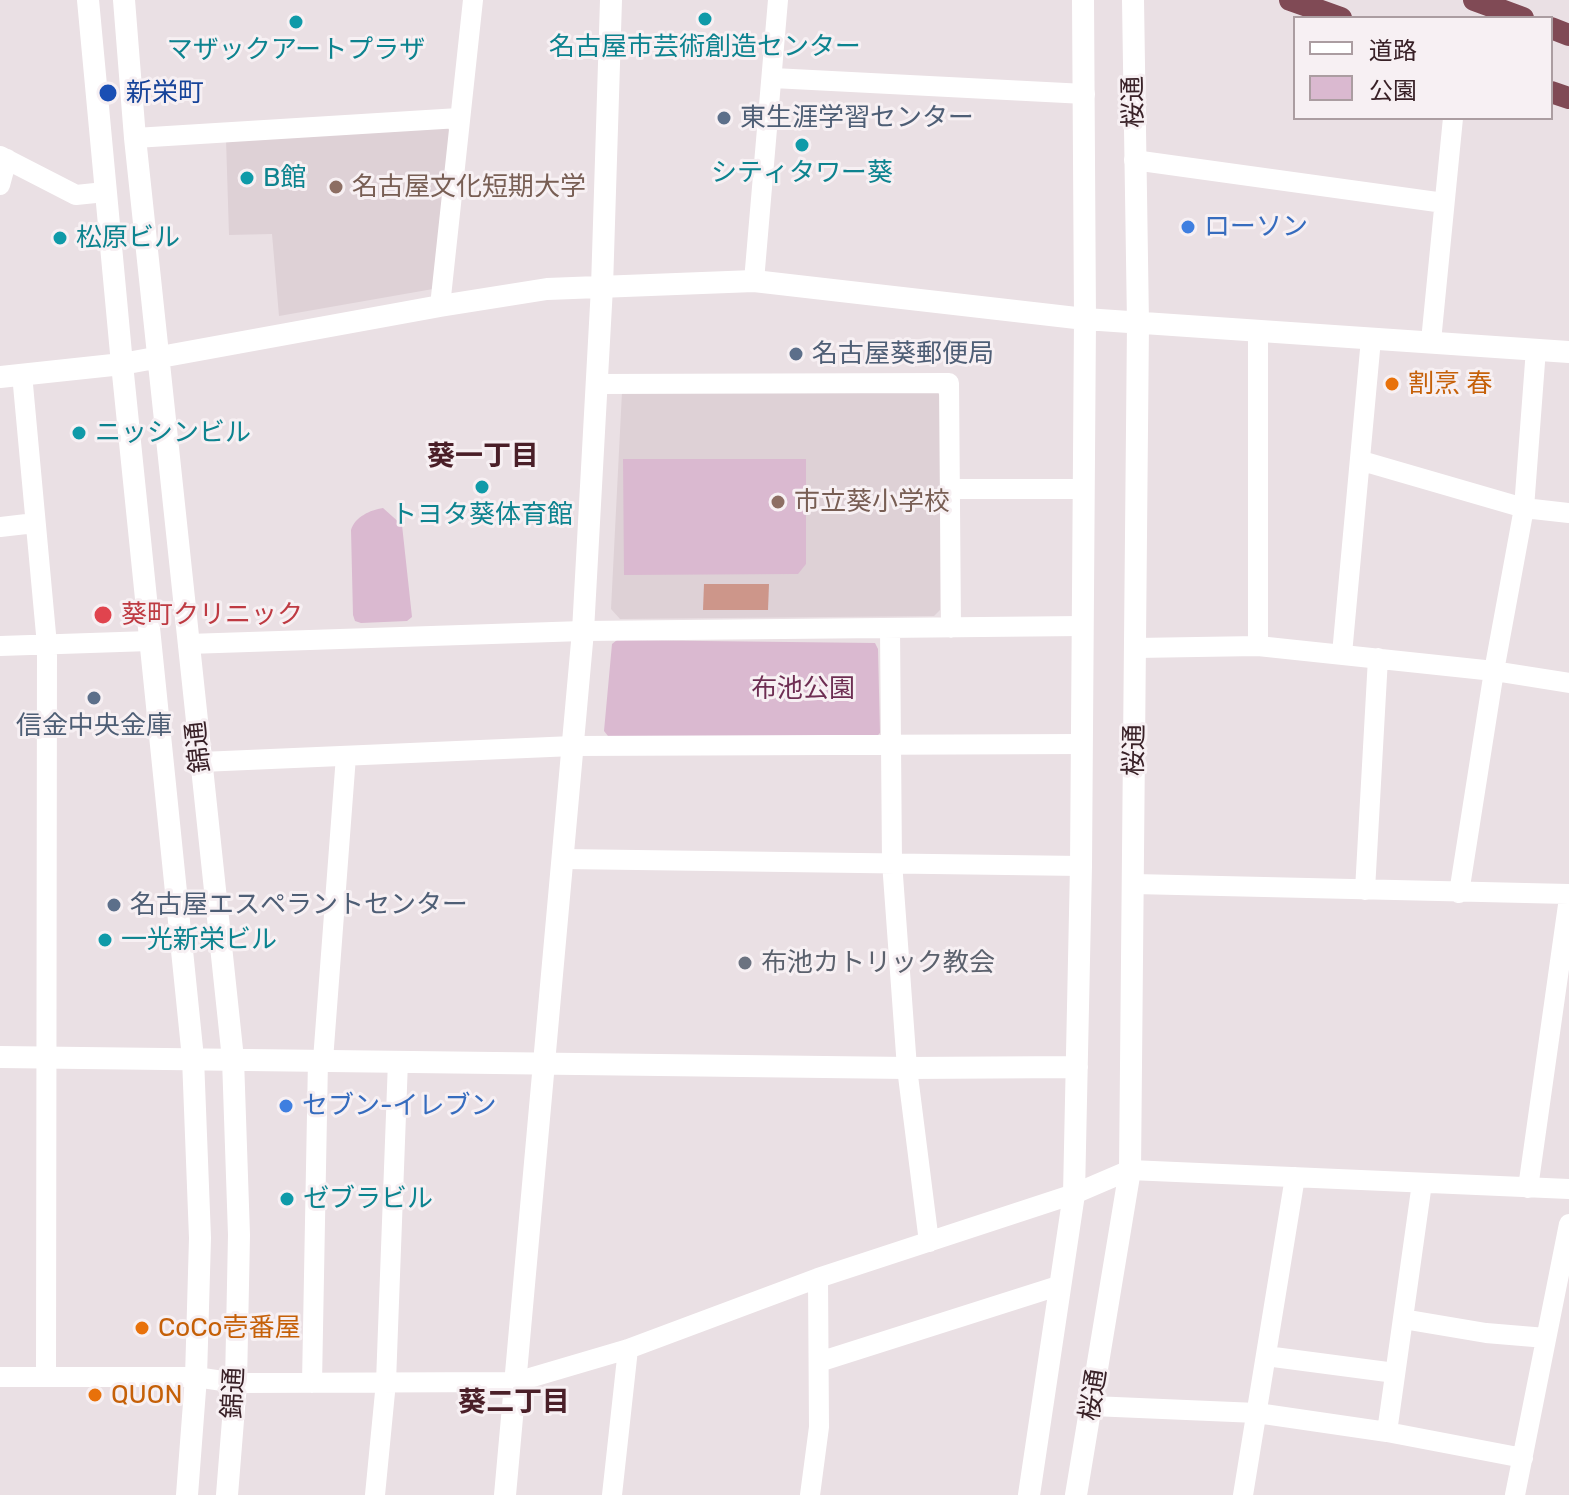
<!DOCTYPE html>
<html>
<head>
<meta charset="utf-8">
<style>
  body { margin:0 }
  #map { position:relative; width:1569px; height:1495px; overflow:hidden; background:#eae0e4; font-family:Rubik,"Noto Sans JP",sans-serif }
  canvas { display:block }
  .legend { position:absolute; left:1293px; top:16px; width:260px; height:104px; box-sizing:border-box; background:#f7f0f3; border:2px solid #ab9da1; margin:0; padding:10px 14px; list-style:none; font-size:24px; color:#392127 }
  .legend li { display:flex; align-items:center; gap:16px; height:40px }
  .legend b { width:40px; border:2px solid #ab9da1 }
</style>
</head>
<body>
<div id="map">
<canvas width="1569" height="1495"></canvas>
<ul class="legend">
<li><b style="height:10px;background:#fff"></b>道路</li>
<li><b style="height:22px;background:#dab9d0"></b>公園</li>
</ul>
</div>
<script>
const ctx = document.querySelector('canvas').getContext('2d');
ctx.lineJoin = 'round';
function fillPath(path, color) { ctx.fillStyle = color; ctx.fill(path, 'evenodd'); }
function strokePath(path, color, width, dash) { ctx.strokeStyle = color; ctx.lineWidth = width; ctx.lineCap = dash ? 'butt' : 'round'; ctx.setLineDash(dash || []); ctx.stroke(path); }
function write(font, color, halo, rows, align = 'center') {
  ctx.font = font + ' Rubik,"Noto Sans JP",sans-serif'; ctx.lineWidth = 6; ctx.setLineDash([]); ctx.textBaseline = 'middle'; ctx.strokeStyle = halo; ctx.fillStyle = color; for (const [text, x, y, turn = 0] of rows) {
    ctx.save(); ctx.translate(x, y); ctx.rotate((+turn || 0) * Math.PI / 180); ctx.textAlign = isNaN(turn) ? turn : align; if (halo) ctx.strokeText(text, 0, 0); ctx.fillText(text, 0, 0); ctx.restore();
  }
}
const built = new Path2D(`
  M 443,124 L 451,132 L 433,289 L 279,316 L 272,234 L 229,235 L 226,139 Z
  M 622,392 L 938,393 L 940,396 L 940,610 L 934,616 L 620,619 L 611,609 Z`);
const green = new Path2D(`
  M 623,459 L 806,459 L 806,564 L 798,574 L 624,575 Z
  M 383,508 L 402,525 L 412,617 L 407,621 L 361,623 L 355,621 L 353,615 L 351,530 C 355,517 370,510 383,508 Z
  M 617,640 L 875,643 L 878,649 L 880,733 L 877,736 L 608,736 L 604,731 L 612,644 Z`);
const water = new Path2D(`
  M 704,584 L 769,584 L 768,610 L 703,610 Z`);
const minor = new Path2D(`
  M 773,78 L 1085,94
  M 135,138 L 459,118
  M 0,156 L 76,195 L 105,192
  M 1134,160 L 1444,203
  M 0,185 L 7,159
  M 754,281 L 778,0
  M 440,306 L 473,0
  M 1431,341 L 1453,118
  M 22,374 L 47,645 L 46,1377
  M 597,384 L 949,383 L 951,628
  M 1362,461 L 1524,508 L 1569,513
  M 950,489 L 1083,489
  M 0,527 L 35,523
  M 890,629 L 892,862 L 907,1068 L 929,1242
  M 188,644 L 583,631 L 1082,626
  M 0,646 L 150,641
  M 1258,646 L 1258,330
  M 1136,648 L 1258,646 L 1494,671 L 1569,683
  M 1342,654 L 1371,339
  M 201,762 L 573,746 L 1082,744
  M 563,859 L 1081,866
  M 1134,884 L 1569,894
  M 1365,890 L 1378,658
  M 1459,893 L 1494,671 L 1524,508 L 1536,349
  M 323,1060 L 346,756
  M 1528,1188 L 1569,898
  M 1403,1319 L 1486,1333 L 1546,1338
  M 1266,1356 L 1395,1373
  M 819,1362 L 1061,1285
  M 0,1377 L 196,1377 L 236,1383 L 516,1382 L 628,1349 L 818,1278 L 1074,1194 L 1130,1170 L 1569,1189
  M 312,1383 L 318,1060
  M 1092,1406 L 1257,1413 L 1387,1432 L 1523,1458
  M 1387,1432 L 1422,1183
  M 375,1495 L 386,1382 L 398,1061
  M 612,1495 L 628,1349
  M 810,1495 L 819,1427 L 818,1278
  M 1243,1495 L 1295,1177
  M 1515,1495 L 1569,1224`);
const tertiary = new Path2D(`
  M 88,0 L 122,364 L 193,1058 L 200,1238 L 196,1377 L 187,1495
  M 124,0 L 135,138 L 233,1059 L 239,1235 L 236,1383 L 227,1495
  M 0,377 L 122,364 L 440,306 L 547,289 L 754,281 L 1085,319 L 1569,352
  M 0,1057 L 907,1068 L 1077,1067
  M 505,1495 L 583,631 L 602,287 L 611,0
  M 1029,1495 L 1074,1194 L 1081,866 L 1085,319 L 1083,0
  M 1076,1495 L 1130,1170 L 1138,323 L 1133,0`);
const trunk = new Path2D(`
  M 1290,0 L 1341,18
  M 1474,0 L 1523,18
  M 1551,28 L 1569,35
  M 1551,92 L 1569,98`);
const markers = [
  [705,19,8,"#0f9aa8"],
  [296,22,8,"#0f9aa8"],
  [108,93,10,"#1a4fb4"],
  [724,118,8,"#5c6f8a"],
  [802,145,8,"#0f9aa8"],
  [247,178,8,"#0f9aa8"],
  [336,187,8,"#8d6e63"],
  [1188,227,8,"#3f7fe0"],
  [60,238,8,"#0f9aa8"],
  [796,354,8,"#5c6f8a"],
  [1392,384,8,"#e8710a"],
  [79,433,8,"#0f9aa8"],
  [482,487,8,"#0f9aa8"],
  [778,502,8,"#8d6e63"],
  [103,615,10,"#e0444e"],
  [94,698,8,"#5c6f8a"],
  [114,905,8,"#5c6f8a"],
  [105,940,8,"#0f9aa8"],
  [745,963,8,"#6b7280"],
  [286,1106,8,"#3f7fe0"],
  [287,1199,8,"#0f9aa8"],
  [142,1328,8,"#e8710a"],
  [95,1395,8,"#e8710a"]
];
const cultureNames = [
  ["名古屋市芸術創造センター",705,47,"center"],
  ["マザックアートプラザ",296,50,"center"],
  ["シティタワー葵",802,173,"center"],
  ["B館",263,178],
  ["松原ビル",76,238],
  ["ニッシンビル",95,433],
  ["トヨタ葵体育館",482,515,"center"],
  ["一光新栄ビル",121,940],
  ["ゼブラビル",303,1199]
];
const transitNames = [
  ["新栄町",126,93]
];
const streetNames = [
  ["桜通",1134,102,-91],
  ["錦通",199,747,-96],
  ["桜通",1135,750,-89],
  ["錦通",234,1393,-87],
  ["桜通",1094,1395,-81]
];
const serviceNames = [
  ["東生涯学習センター",740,118],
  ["名古屋葵郵便局",812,354],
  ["信金中央金庫",94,726,"center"],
  ["名古屋エスペラントセンター",130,905]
];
const educationNames = [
  ["名古屋文化短期大学",352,187],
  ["市立葵小学校",794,502]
];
const shopNames = [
  ["ローソン",1204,227],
  ["セブン-イレブン",302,1106]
];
const foodNames = [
  ["割烹 春",1408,384],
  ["CoCo壱番屋",158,1328],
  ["QUON",111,1395]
];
const healthNames = [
  ["葵町クリニック",121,615]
];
const parkNames = [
  ["布池公園",803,689]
];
const worshipNames = [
  ["布池カトリック教会",761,963]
];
const neighbourhoodNames = [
  ["葵一丁目",483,457],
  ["葵二丁目",514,1403]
];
fillPath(built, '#ded1d6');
fillPath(green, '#dab9d0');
fillPath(water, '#cd968a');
strokePath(minor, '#fff', 20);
strokePath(tertiary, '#fff', 22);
strokePath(trunk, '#804a55', 22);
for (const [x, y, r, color] of markers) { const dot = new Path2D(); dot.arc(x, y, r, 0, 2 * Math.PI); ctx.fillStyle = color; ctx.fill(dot); strokePath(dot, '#f7f0f3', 3); }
write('26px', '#0d838f', '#f7f0f3', cultureNames, 'left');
write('26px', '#164399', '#f7f0f3', transitNames, 'left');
write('26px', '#392127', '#f7f0f3', streetNames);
write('26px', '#4e5e75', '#f7f0f3', serviceNames, 'left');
write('26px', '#785e54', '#f7f0f3', educationNames, 'left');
write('26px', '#366cbe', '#f7f0f3', shopNames, 'left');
write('26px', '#c56008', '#f7f0f3', foodNames, 'left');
write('26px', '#be3a42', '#f7f0f3', healthNames, 'left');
write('26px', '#6e2e53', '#f7f0f3', parkNames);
write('26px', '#5b616d', '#f7f0f3', worshipNames, 'left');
write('bold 28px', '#4a1f28', '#f7f0f3', neighbourhoodNames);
</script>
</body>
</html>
